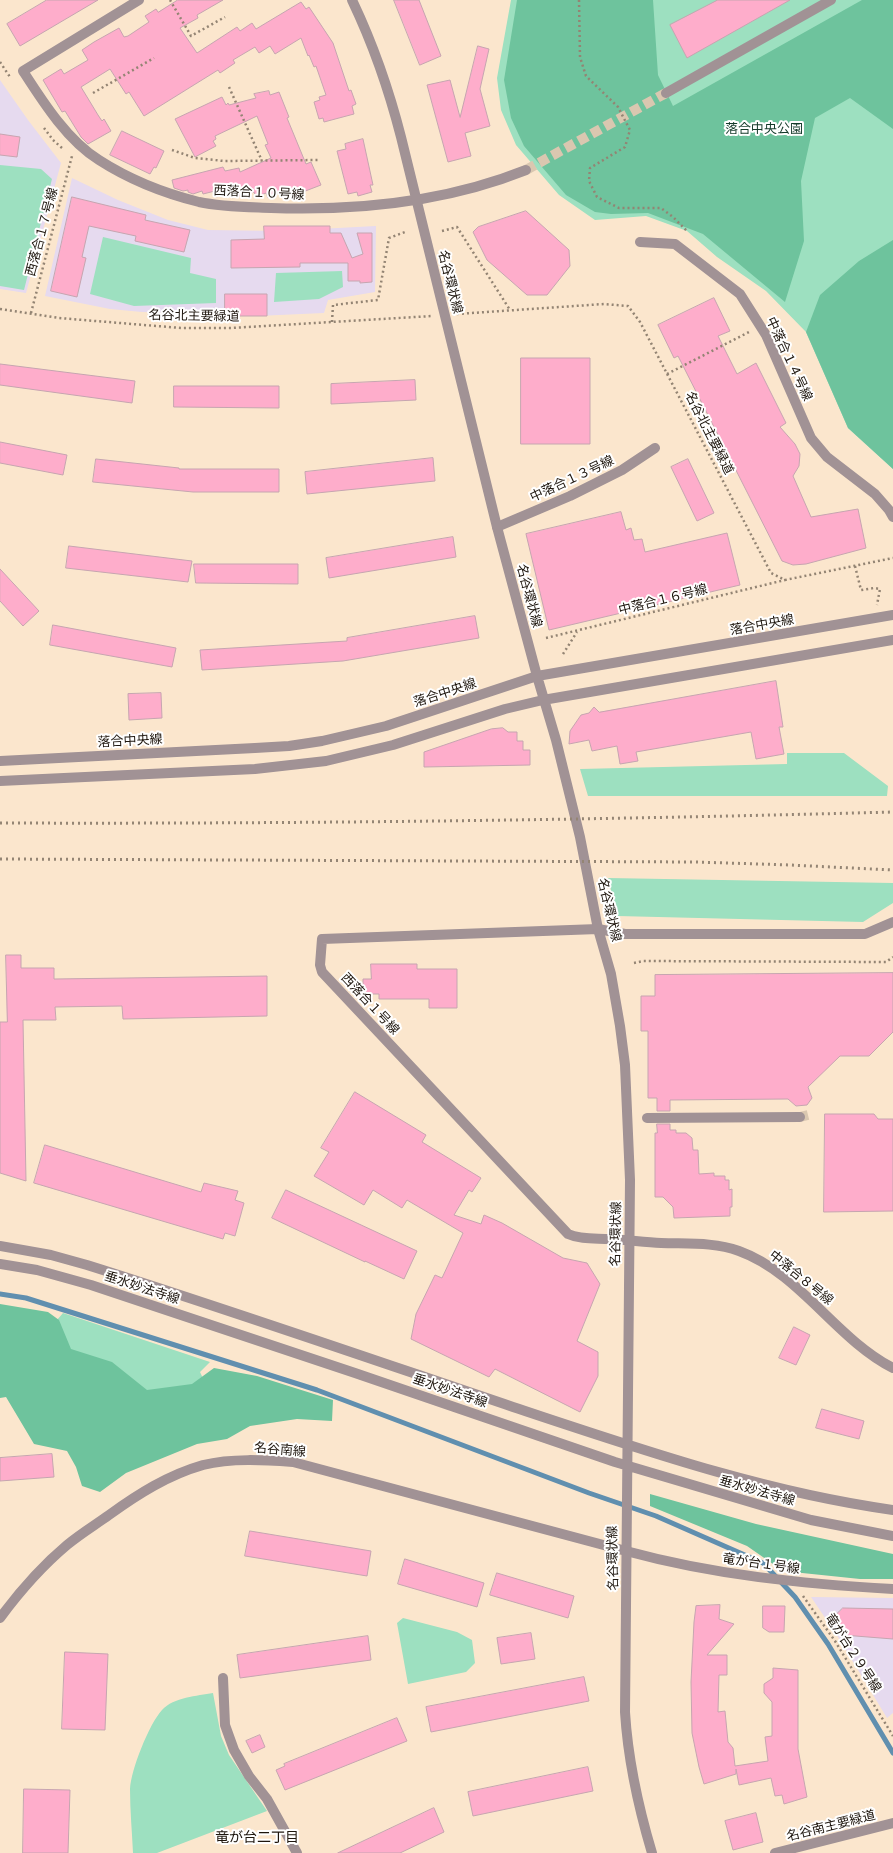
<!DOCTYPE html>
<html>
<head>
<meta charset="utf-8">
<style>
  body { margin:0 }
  canvas { display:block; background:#fbe6cd }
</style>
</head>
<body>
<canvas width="893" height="1853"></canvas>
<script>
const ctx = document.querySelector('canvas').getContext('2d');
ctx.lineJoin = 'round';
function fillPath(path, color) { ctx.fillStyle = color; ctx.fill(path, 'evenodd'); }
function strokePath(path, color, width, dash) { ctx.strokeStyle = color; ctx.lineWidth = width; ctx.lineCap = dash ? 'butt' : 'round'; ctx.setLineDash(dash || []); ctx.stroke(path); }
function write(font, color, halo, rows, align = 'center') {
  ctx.font = font + ' Cabin,"Noto Sans JP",sans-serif'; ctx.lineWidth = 4; ctx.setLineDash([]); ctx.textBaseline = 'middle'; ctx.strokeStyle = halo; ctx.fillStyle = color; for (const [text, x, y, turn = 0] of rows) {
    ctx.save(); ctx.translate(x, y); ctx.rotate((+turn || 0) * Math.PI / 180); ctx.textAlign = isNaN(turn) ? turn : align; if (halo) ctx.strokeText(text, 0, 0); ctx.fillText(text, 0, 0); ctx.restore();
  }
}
const education = new Path2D(`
  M 0,80 L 28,120 L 61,163 L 26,293 L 0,289 Z
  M 72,178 L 118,200 L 168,220 L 208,230 L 280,231 L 376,226 L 375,292 L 328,300 L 324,313 L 257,316 L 142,312 L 110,309 L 45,296 Z
  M 811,1597 L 893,1598 L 893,1713 L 887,1718 L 838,1637 Z`);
const green = new Path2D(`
  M 511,0 L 893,0 L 893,469 L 848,428 L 806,332 L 766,291 L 717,257 L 687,231 L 646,216 L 595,220 L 559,195 L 516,145 L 501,110 L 497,78 Z
  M 0,165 L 41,169 L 52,179 L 24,290 L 0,286 Z
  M 103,237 L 191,258 L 190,273 L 216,279 L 216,303 L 134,306 L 90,294 Z
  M 342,271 L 343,287 L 319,299 L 274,302 L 276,273 Z
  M 787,753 L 844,753 L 888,786 L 887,796 L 588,796 L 580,769 L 787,764 Z
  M 608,878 L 893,883 L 893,903 L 863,922 L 617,916 Z
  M 63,1313 L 210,1362 L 200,1372 L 208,1389 L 142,1409 L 66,1357 L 51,1327 Z
  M 403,1618 L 457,1632 L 472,1640 L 475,1663 L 466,1672 L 408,1684 L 397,1623 Z
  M 213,1693 L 221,1736 L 229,1755 L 267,1811 L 157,1853 L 133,1853 C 132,1832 130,1810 130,1789 C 131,1770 149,1724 162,1710 C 174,1697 197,1696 213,1693 Z`);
const forest = new Path2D(`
  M 517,0 L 653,0 L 658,75 L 673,106 L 862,0 L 893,0 L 893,129 L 850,98 L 815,118 L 801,181 L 804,241 L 785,302 L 703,234 L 648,213 L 611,214 L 595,212 L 566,195 L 524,146 L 511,118 L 504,80 Z
  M 893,240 L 893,469 L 848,428 L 806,332 L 820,295 L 859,261 Z
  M 0,1304 L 48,1312 L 59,1320 L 71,1349 L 112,1362 L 147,1390 L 192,1384 L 214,1368 L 257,1376 L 333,1400 L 332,1421 L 297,1419 L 250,1426 L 227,1439 L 197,1444 L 126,1473 L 100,1492 L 82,1486 L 76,1467 L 67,1451 L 34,1444 L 6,1397 L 0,1398 Z
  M 650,1494 L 756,1524 L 893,1554 L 893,1579 L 860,1579 L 783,1571 L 747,1546 L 650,1506 Z`);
const stream = new Path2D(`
  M 0,1294 L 26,1298 L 317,1390 L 589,1493 L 656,1516 L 763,1563 L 795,1597 L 828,1644 L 893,1753`);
const building = new Path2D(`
  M 47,0 L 98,0 L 20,46 L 7,24 Z
  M 178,0 L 223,0 L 197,15 L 198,18 L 180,28 L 197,53 L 237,27 L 240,31 L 252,23 L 256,29 L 301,2 L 306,9 L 309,7 L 333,43 L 349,91 L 351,90 L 356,104 L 352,106 L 354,114 L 324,122 L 323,118 L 319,119 L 314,102 L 320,100 L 319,97 L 326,95 L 316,66 L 314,67 L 309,55 L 308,56 L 301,38 L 275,54 L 270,46 L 259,53 L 255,47 L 233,60 L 235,63 L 220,73 L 218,70 L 144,116 L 129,92 L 126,94 L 110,69 L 81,87 L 98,115 L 102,121 L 104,119 L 111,131 L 88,144 L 81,137 L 65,111 L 62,112 L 43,80 L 61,69 L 64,74 L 88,60 L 82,50 L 94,42 L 119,28 L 124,37 L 128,36 L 149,22 L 145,16 L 156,9 L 158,12 Z
  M 394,0 L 419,0 L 441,56 L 420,65 Z
  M 718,0 L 790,0 L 687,58 L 670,25 Z
  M 478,46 L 489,49 L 480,89 L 490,126 L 465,133 L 471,156 L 448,162 L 427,85 L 450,80 L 460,117 Z
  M 269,91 L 270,95 L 279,92 L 289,117 L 287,118 L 306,164 L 311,162 L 321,185 L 295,195 L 294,192 L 281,197 L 279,193 L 268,198 L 266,193 L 256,197 L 254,192 L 232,198 L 230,193 L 216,197 L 215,191 L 203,194 L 202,191 L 193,194 L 188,192 L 188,190 L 183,191 L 174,188 L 172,180 L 223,167 L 225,171 L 239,168 L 240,172 L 271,158 L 265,145 L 268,144 L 257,116 L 215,136 L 216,139 L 213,141 L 216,146 L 195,157 L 175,119 L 222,97 L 226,105 L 228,103 L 229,105 L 256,98 L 254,94 Z
  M 122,131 L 164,151 L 156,168 L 154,167 L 150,174 L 110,155 Z
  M 0,134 L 20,137 L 17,157 L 0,155 Z
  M 363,139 L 373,185 L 370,185 L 372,192 L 358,196 L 357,192 L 348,194 L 337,151 L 346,149 L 345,144 Z
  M 72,197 L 146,215 L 145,220 L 190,230 L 184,252 L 135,241 L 136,236 L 89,226 L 82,257 L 86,258 L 77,297 L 51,291 Z
  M 526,211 L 569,250 L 570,266 L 547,295 L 527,295 L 487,260 L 473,232 L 478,227 Z
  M 264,226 L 330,226 L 330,233 L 341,233 L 352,258 L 363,254 L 357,233 L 372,233 L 372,282 L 360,283 L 360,281 L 348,281 L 348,263 L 300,263 L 300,267 L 231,268 L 231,240 L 264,239 Z
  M 225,294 L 267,294 L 267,316 L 225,316 Z
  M 714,298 L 730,331 L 718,336 L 737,374 L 756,363 L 786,423 L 780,427 L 795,444 L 800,454 L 799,466 L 793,476 L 811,517 L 858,509 L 866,548 L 806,564 L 793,565 L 782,561 L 678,356 L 674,358 L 658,325 Z
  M 521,358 L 590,358 L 590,444 L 521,444 Z
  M 0,364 L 135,381 L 132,403 L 0,385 Z
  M 415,380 L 416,400 L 331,404 L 331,384 Z
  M 174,386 L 279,386 L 279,408 L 174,407 Z
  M 0,442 L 67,455 L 63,475 L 0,463 Z
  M 433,458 L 435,481 L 307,494 L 305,472 Z
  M 96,459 L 179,468 L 179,469 L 279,469 L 279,492 L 193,492 L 93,482 Z
  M 688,459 L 714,513 L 697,521 L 671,467 Z
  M 621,512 L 626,530 L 631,528 L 634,540 L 642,539 L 645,552 L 727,533 L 740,585 L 549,630 L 526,534 Z
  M 453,537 L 456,557 L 329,578 L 326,558 Z
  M 69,546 L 192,561 L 188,582 L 66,568 Z
  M 194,564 L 298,564 L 298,584 L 196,583 Z
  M 0,569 L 39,611 L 23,626 L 0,601 Z
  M 475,616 L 479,638 L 343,661 L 202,670 L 200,650 L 347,641 L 347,638 Z
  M 53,625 L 176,648 L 172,667 L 50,645 Z
  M 776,681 L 783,727 L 779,727 L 784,754 L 756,759 L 751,732 L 636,752 L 638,761 L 620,764 L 617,746 L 592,751 L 589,740 L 569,744 L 570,731 L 581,715 L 589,713 L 594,707 L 599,712 Z
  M 161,693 L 162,718 L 129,720 L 128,694 Z
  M 503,728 L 508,732 L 517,732 L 517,741 L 523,741 L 523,750 L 530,750 L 530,765 L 424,767 L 424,752 L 491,729 Z
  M 6,955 L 21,955 L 21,968 L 54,968 L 54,979 L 267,976 L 267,1016 L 123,1019 L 122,1006 L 55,1007 L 56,1020 L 23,1020 L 26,1181 L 0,1173 L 0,1022 L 7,1022 Z
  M 371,964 L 417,964 L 417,969 L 457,969 L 457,1008 L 429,1008 L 429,999 L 379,999 L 379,994 L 363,994 L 363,979 L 371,979 Z
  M 893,973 L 893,1032 L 869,1056 L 840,1056 L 808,1087 L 812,1098 L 807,1105 L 796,1106 L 788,1099 L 670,1100 L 670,1111 L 657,1111 L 657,1098 L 648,1098 L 648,1031 L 641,1031 L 641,996 L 655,996 L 655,975 Z
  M 355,1092 L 426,1135 L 422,1142 L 481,1178 L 472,1192 L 469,1190 L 454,1215 L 481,1224 L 484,1215 L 502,1223 L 563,1258 L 587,1263 L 600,1284 L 577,1341 L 598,1352 L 598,1376 L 580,1412 L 495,1369 L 489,1377 L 411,1339 L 416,1314 L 435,1275 L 442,1278 L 463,1233 L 407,1200 L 402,1208 L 373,1190 L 364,1205 L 314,1176 L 329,1152 L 321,1148 Z
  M 825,1114 L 874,1114 L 878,1119 L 893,1119 L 893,1211 L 824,1212 Z
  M 657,1124 L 670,1124 L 670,1130 L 676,1130 L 676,1133 L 686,1133 L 692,1138 L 693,1150 L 698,1150 L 699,1174 L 714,1173 L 714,1176 L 725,1176 L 725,1180 L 729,1180 L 729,1190 L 732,1189 L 732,1207 L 730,1207 L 730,1216 L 674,1218 L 673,1207 L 663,1197 L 655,1197 L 655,1133 L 657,1133 Z
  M 45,1145 L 201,1192 L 204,1183 L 238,1191 L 235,1200 L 244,1203 L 235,1236 L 225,1233 L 223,1239 L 34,1183 Z
  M 286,1190 L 417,1251 L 404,1279 L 365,1261 L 365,1262 L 272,1218 Z
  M 794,1327 L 810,1335 L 796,1365 L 779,1358 Z
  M 822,1409 L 864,1421 L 859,1439 L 816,1428 Z
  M 52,1454 L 54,1477 L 0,1481 L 0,1458 Z
  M 250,1531 L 371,1551 L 367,1576 L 245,1556 Z
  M 405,1559 L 484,1583 L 477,1607 L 398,1584 Z
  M 497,1573 L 574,1596 L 568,1618 L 490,1595 Z
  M 720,1605 L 719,1619 L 734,1624 L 707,1655 L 727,1655 L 727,1675 L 719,1675 L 718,1712 L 725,1711 L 728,1742 L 733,1748 L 735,1766 L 768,1761 L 765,1737 L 772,1736 L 772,1702 L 764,1693 L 764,1684 L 773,1678 L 773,1668 L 798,1670 L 798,1749 L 807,1797 L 784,1804 L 782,1795 L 775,1796 L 771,1778 L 739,1785 L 736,1769 L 736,1774 L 704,1784 L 699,1767 L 692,1733 L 691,1682 L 694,1622 L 696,1606 Z
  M 763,1606 L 785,1606 L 784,1632 L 769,1632 L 763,1628 Z
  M 843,1608 L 893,1609 L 893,1639 L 843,1635 L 832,1619 Z
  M 531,1633 L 535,1659 L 501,1664 L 497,1638 Z
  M 368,1636 L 371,1660 L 240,1678 L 237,1655 Z
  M 65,1652 L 108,1654 L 105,1730 L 62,1729 Z
  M 584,1677 L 589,1701 L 431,1732 L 426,1707 Z
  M 397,1718 L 407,1741 L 285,1790 L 276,1770 L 285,1766 L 284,1764 Z
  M 260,1735 L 265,1747 L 252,1753 L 246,1741 Z
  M 588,1767 L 593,1791 L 473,1816 L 468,1792 Z
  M 24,1789 L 70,1790 L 68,1853 L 23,1853 Z
  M 434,1808 L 444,1832 L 400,1853 L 338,1853 Z
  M 756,1813 L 763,1842 L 733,1850 L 725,1821 Z`);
const pedestrianTunnel = new Path2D(`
  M 800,1117 L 808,1115`);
const minorTunnel = new Path2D(`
  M 526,170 L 666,93`);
const path = new Path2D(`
  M 170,0 L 191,36 L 225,17
  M 579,0 L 580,57 L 586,76 L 618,107 L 630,130 L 625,147 L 590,168 L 589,181 L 597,197 L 619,208 L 661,208 L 673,217 L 687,231
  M 0,62 L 10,77
  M 229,87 L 262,161
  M 93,93 L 154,58
  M 44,128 L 53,140 L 62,148
  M 172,150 L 195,158 L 224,161 L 318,160
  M 442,231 L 457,227 L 510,310
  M 0,309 L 59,318 L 181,328 L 231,328 L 432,316
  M 31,313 L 72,156
  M 457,314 L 604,304 L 628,306 L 640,322 L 771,573 L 785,580 L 893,558
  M 332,322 L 333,305 L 378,300 L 389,238 L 405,232
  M 667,374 L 749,332
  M 855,566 L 861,590 L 874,588 L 880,589 L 877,605
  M 546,638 L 785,580
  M 563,654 L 577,632
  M 634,963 L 643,961 L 886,962 L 893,957
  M 803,1596 L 835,1641 L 893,1736`);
const pedestrian = new Path2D(`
  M 647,1118 L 800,1117
  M 223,1678 L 225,1725 L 234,1750 L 249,1776 L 267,1799 L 297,1853
  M 775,1853 L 893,1823`);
const minor = new Path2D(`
  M 139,0 L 23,71 C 43,102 67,140 99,160 C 130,180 163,193 199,202 C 222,207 247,207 271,208 C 357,211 446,202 526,170
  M 666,93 L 831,0
  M 640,242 L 675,244 L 740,294 L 766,335 L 811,438 L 827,457 L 875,494 L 889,510 L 893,517
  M 497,527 L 570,496 L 622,470 L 655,448
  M 893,922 L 865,934 L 625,934 L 598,929 L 322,939 L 320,965 L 322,972 L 568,1234 C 581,1240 596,1238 610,1239 C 627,1240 644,1242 661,1243 C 688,1244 714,1242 739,1251 C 800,1273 836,1339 893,1368
  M 626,1551 C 714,1575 803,1584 893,1589`);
const tertiary = new Path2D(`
  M 352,0 C 373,44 389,90 401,137 L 497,527 L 537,676 L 556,740 L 580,837 L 598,929 L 611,974 L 620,1026 L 625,1065 L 630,1180 L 625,1712 C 628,1761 638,1806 652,1853
  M 0,761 L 255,748 L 289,746 L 322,741 L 386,726 L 537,676 L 893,615
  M 0,781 L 255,769 L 326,761 L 393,745 L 505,709 L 543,700 L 893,640
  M 0,1246 L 51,1255 L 87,1265 C 230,1310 371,1359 513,1407 C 637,1448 763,1492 893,1510
  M 0,1264 L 37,1270 L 91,1285 L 355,1373 L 615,1462 L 811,1520 L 893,1536
  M 0,1618 C 20,1591 42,1566 67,1545 C 80,1534 95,1525 109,1515 C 138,1494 168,1475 203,1465 C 232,1458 264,1460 293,1462 L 626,1551`);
const rail = new Path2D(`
  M 0,823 C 298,824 595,820 893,812
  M 0,859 L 696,862 L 790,865 L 893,870`);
const parkNames = [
  ["落合中央公園",764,129]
];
const streetNames = [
  ["西落合１０号線",259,193,3],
  ["西落合１７号線",42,232,-75],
  ["名谷環状線",450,282,76],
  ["名谷北主要緑道",194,316,1],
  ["中落合１４号線",789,359,65],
  ["名谷北主要緑道",709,433,63],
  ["中落合１３号線",572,479,-25],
  ["名谷環状線",529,596,75],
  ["中落合１６号線",663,600,-14],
  ["落合中央線",762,625,-10],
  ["落合中央線",445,693,-18],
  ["落合中央線",130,741,-3],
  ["名谷環状線",609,910,77],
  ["西落合１号線",370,1004,47],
  ["名谷環状線",616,1234,-89],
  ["中落合８号線",801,1278,39],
  ["垂水妙法寺線",142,1288,18],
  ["垂水妙法寺線",450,1391,19],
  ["名谷南線",280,1450,5],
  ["垂水妙法寺線",757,1491,16],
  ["名谷環状線",613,1558,-91],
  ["竜が台１号線",761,1564,8],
  ["竜が台２９号線",853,1653,57],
  ["名谷南主要緑道",831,1826,-14]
];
const neighbourhoodNames = [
  ["竜が台二丁目",257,1838]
];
fillPath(education, '#e6daef');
fillPath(green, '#9de0c0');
fillPath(forest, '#6ec39d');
strokePath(stream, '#608faf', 5);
fillPath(building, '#feadcb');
strokePath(building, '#c6a5b0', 1);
strokePath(pedestrianTunnel, '#dac7b0', 10, [10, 5]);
strokePath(minorTunnel, '#dac7b0', 10, [10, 5]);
strokePath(path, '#938473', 2.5, [2, 3]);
strokePath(pedestrian, '#a19295', 10);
strokePath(minor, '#a19295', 10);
strokePath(tertiary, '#a19295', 10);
strokePath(rail, '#948574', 3, [2, 4]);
write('13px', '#143a2a', '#fff', parkNames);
write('13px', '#1e160e', '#fff', streetNames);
write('14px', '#1e160e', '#fff', neighbourhoodNames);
</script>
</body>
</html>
